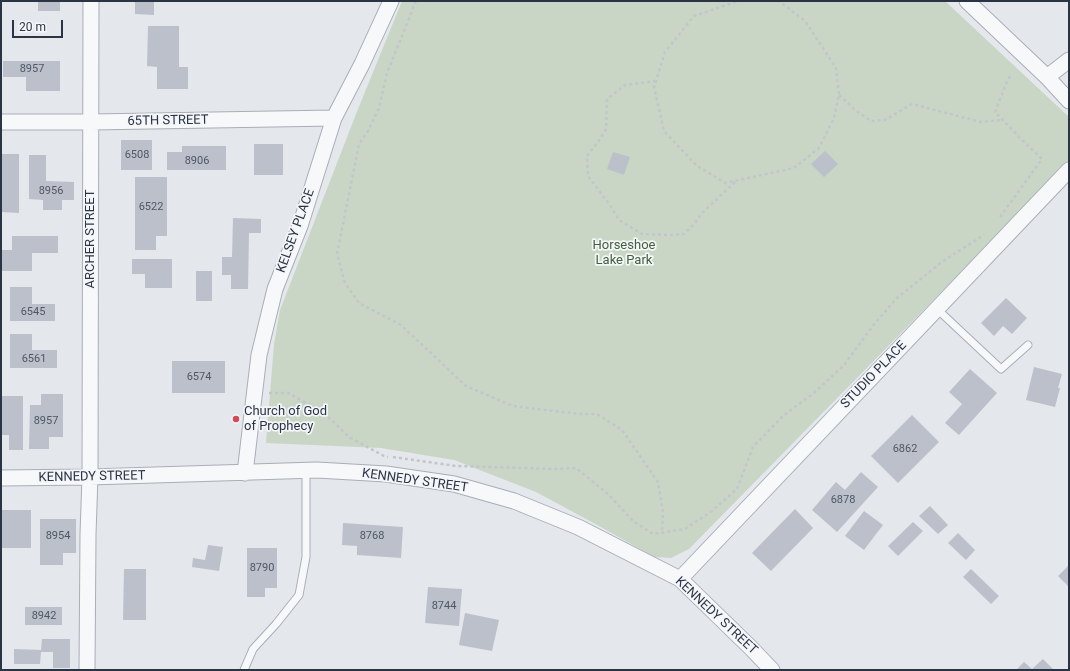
<!DOCTYPE html>
<html>
<head>
<meta charset="utf-8">
<style>
  body { margin:0 }
  #map { position:relative; width:1070px; height:671px; overflow:hidden; background:#e4e7ec; font-family:Roboto,sans-serif }
  canvas { display:block }
  .frame { position:absolute; inset:0; border:2px solid #2b3445; pointer-events:none }
  .scale { position:absolute; left:12px; top:20px; width:51px; height:18px; box-sizing:border-box; border:2px solid #2b3445; border-top:0; padding-left:5px; font-size:12px; line-height:14px; white-space:nowrap; color:#2b3445; -webkit-text-stroke:3px #f4f6f9; paint-order:stroke }
</style>
</head>
<body>
<div id="map">
<canvas width="1070" height="671"></canvas>
<div class="frame"></div>
<div class="scale">20 m</div>
</div>
<script>
const ctx = document.querySelector('canvas').getContext('2d');
ctx.lineJoin = 'round';
function fillPath(path, color) { ctx.fillStyle = color; ctx.fill(path, 'evenodd'); }
function strokePath(path, color, width, dash) { ctx.strokeStyle = color; ctx.lineWidth = width; ctx.lineCap = dash ? 'butt' : 'round'; ctx.setLineDash(dash || []); ctx.stroke(path); }
function write(font, color, halo, rows, align = 'center') {
  ctx.font = font + ' Roboto,sans-serif'; ctx.lineWidth = 3.5; ctx.setLineDash([]); ctx.textBaseline = 'middle'; ctx.strokeStyle = halo; ctx.fillStyle = color; for (const [text, x, y, turn = 0] of rows) {
    ctx.save(); ctx.translate(x, y); ctx.rotate((+turn || 0) * Math.PI / 180); ctx.textAlign = isNaN(turn) ? turn : align; if (halo) ctx.strokeText(text, 0, 0); ctx.fillText(text, 0, 0); ctx.restore();
  }
}
const green = new Path2D(`
  M 402,1 L 945,1 L 1069,117 L 1069,162 L 689,549 L 671,558 L 654,557 L 601,527 L 536,492 L 454,460 L 381,448 L 266,443 L 274,344 L 280,310 L 356,114 Z`);
const building = new Path2D(`
  M 38,1 L 60,1 L 60,11 L 38,11 Z
  M 135,1 L 154,1 L 154,15 L 135,14 Z
  M 148,26 L 179,26 L 179,67 L 188,67 L 188,89 L 157,89 L 157,67 L 147,66 Z
  M 3,61 L 60,61 L 60,91 L 26,91 L 26,77 L 3,77 Z
  M 121,140 L 152,140 L 152,170 L 121,170 Z
  M 254,144 L 283,144 L 283,175 L 254,175 Z
  M 182,146 L 226,146 L 226,170 L 167,170 L 167,152 L 182,152 Z
  M 825,151 L 838,164 L 824,177 L 811,164 Z
  M 613,152 L 630,157 L 624,175 L 607,169 Z
  M 1,154 L 19,154 L 19,213 L 1,212 Z
  M 29,155 L 46,155 L 46,181 L 74,182 L 74,200 L 62,200 L 62,210 L 43,210 L 43,200 L 29,199 Z
  M 135,177 L 167,177 L 167,236 L 156,236 L 156,250 L 135,250 Z
  M 233,218 L 261,219 L 261,233 L 249,233 L 248,289 L 231,289 L 231,275 L 222,275 L 222,257 L 232,257 Z
  M 12,236 L 58,236 L 58,253 L 32,253 L 32,271 L 1,271 L 1,250 L 12,250 Z
  M 132,259 L 172,259 L 172,288 L 145,288 L 145,274 L 132,274 Z
  M 196,271 L 212,271 L 212,301 L 196,301 Z
  M 10,287 L 32,287 L 32,304 L 55,304 L 55,321 L 10,321 Z
  M 1006,298 L 1027,318 L 1012,334 L 1003,326 L 994,336 L 981,323 Z
  M 10,334 L 32,334 L 32,350 L 57,350 L 57,368 L 10,368 Z
  M 172,361 L 225,361 L 225,393 L 172,393 Z
  M 1034,367 L 1062,374 L 1058,388 L 1060,388 L 1055,407 L 1026,400 Z
  M 970,369 L 997,393 L 959,435 L 945,423 L 962,404 L 949,392 Z
  M 41,394 L 63,394 L 63,437 L 49,437 L 49,449 L 29,449 L 30,405 L 41,405 Z
  M 1,396 L 23,396 L 23,450 L 9,450 L 9,435 L 1,435 Z
  M 912,415 L 939,442 L 898,483 L 871,456 Z
  M 861,472 L 878,487 L 837,532 L 812,510 L 836,482 L 845,490 Z
  M 930,506 L 948,525 L 938,534 L 919,516 Z
  M 795,509 L 813,528 L 771,571 L 752,553 Z
  M 1,510 L 31,510 L 31,548 L 1,548 Z
  M 864,511 L 883,525 L 864,550 L 845,536 Z
  M 40,519 L 76,519 L 76,553 L 63,553 L 63,565 L 40,565 Z
  M 913,522 L 923,531 L 898,556 L 888,546 Z
  M 343,523 L 403,527 L 401,558 L 357,555 L 357,546 L 342,545 Z
  M 958,533 L 975,550 L 966,560 L 948,543 Z
  M 208,545 L 223,547 L 219,571 L 192,567 L 193,558 L 205,560 Z
  M 247,548 L 277,548 L 277,588 L 265,588 L 265,597 L 247,597 Z
  M 1069,565 L 1069,587 L 1058,576 Z
  M 124,569 L 146,569 L 146,620 L 123,620 Z
  M 971,569 L 999,596 L 991,604 L 963,577 Z
  M 428,587 L 462,589 L 459,626 L 425,623 Z
  M 25,607 L 62,607 L 62,625 L 25,625 Z
  M 465,613 L 499,620 L 492,651 L 459,645 Z
  M 42,639 L 70,639 L 70,668 L 53,668 L 53,652 L 41,652 L 40,664 L 14,664 L 14,649 L 41,650 Z
  M 1043,659 L 1054,670 L 1016,670 L 1024,662 L 1032,669 Z`);
const path = new Path2D(`
  M 416,1 L 387,73 L 379,108 L 368,131 L 359,144 L 337,254 L 345,283 L 359,303 L 401,325 L 466,386 L 513,406 L 579,414 L 597,414 L 622,430 L 658,482 L 663,512 L 662,533
  M 742,1 L 738,1 L 694,16 L 665,52 L 654,87 L 664,131 L 696,165 L 725,183 L 794,168 L 819,148 L 834,118 L 839,95 L 836,68 L 805,21 L 779,1
  M 656,81 L 625,85 L 607,99 L 606,129 L 598,142 L 587,156 L 588,176 L 610,205 L 619,220 L 642,234 L 669,235 L 684,234 L 695,223 L 702,213 L 736,181
  M 839,95 L 855,110 L 871,121 L 885,120 L 912,104 L 981,122 L 1002,120
  M 1000,217 L 1042,159 L 1026,144 L 995,112 L 1008,79 L 1012,74
  M 269,393 L 288,393 L 323,412 L 349,437 L 384,456 L 388,457
  M 393,457 L 456,466 L 555,469 L 576,468 L 608,494 L 633,521 L 653,534 L 685,529 L 712,511 L 737,489 L 753,447 L 783,416 L 815,392 L 844,365 L 875,323 L 897,298 L 943,261 L 984,235`);
const service = new Path2D(`
  M 937,309 L 1001,369 L 1028,345
  M 244,670 L 253,649 L 276,624 L 299,595 L 306,557 L 306,471`);
const minor = new Path2D(`
  M 967,1 L 1047,77 L 1069,101
  M 1047,77 L 1069,60
  M 1,122 L 91,122 L 334,118
  M 245,473 L 259,355 L 275,289 L 300,226 L 334,118 L 362,64 L 391,1
  M 1,478 L 90,477 L 317,470 L 386,474 L 454,484 L 514,501 L 578,527 L 680,579 L 751,648 L 772,670
  M 680,579 L 1069,170
  M 87,670 L 88,534 L 90,477 L 91,1`);
const markers = [
  [236,419,4,"#d1495b"]
];
const numberNames = [
  ["8957",32,69],
  ["6508",137,155],
  ["8906",197,161],
  ["8956",51,191],
  ["6522",151,207],
  ["6545",33,312],
  ["6561",34,359],
  ["6574",199,377],
  ["8957",46,421],
  ["6862",905,449],
  ["6878",843,500],
  ["8954",58,536],
  ["8768",372,536],
  ["8790",262,568],
  ["8744",444,606],
  ["8942",44,616]
];
const streetNames = [
  ["65TH STREET",168,121,-1],
  ["KELSEY PLACE",296,231,-70],
  ["ARCHER STREET",91,239,-90],
  ["STUDIO PLACE",874,375,-46],
  ["KENNEDY STREET",92,477,-1],
  ["KENNEDY STREET",415,481,8],
  ["KENNEDY STREET",716,616,43]
];
const parkNames = [
  ["Horseshoe",624,246],
  ["Lake Park",624,261]
];
const poiNames = [
  ["Church of God",244,412],
  ["of Prophecy",244,427]
];
fillPath(green, '#c9d6c5');
fillPath(building, '#bbc0ca');
strokePath(service, '#a9aeb7', 9);
strokePath(minor, '#a9aeb7', 17);
strokePath(path, '#c2c5cb', 2.5, [3, 3]);
strokePath(service, '#f7f8fa', 7);
strokePath(minor, '#f7f8fa', 15);
for (const [x, y, r, color] of markers) { const dot = new Path2D(); dot.arc(x, y, r, 0, 2 * Math.PI); ctx.fillStyle = color; ctx.fill(dot); strokePath(dot, '#f4f6f9', 1.5); }
write('11px', '#4f5766', null, numberNames);
write('13px', '#2b3445', '#f4f6f9', streetNames);
write('13px', '#3f6138', '#f4f6f9', parkNames);
write('13px', '#2b3445', '#f4f6f9', poiNames, 'left');
</script>
</body>
</html>
